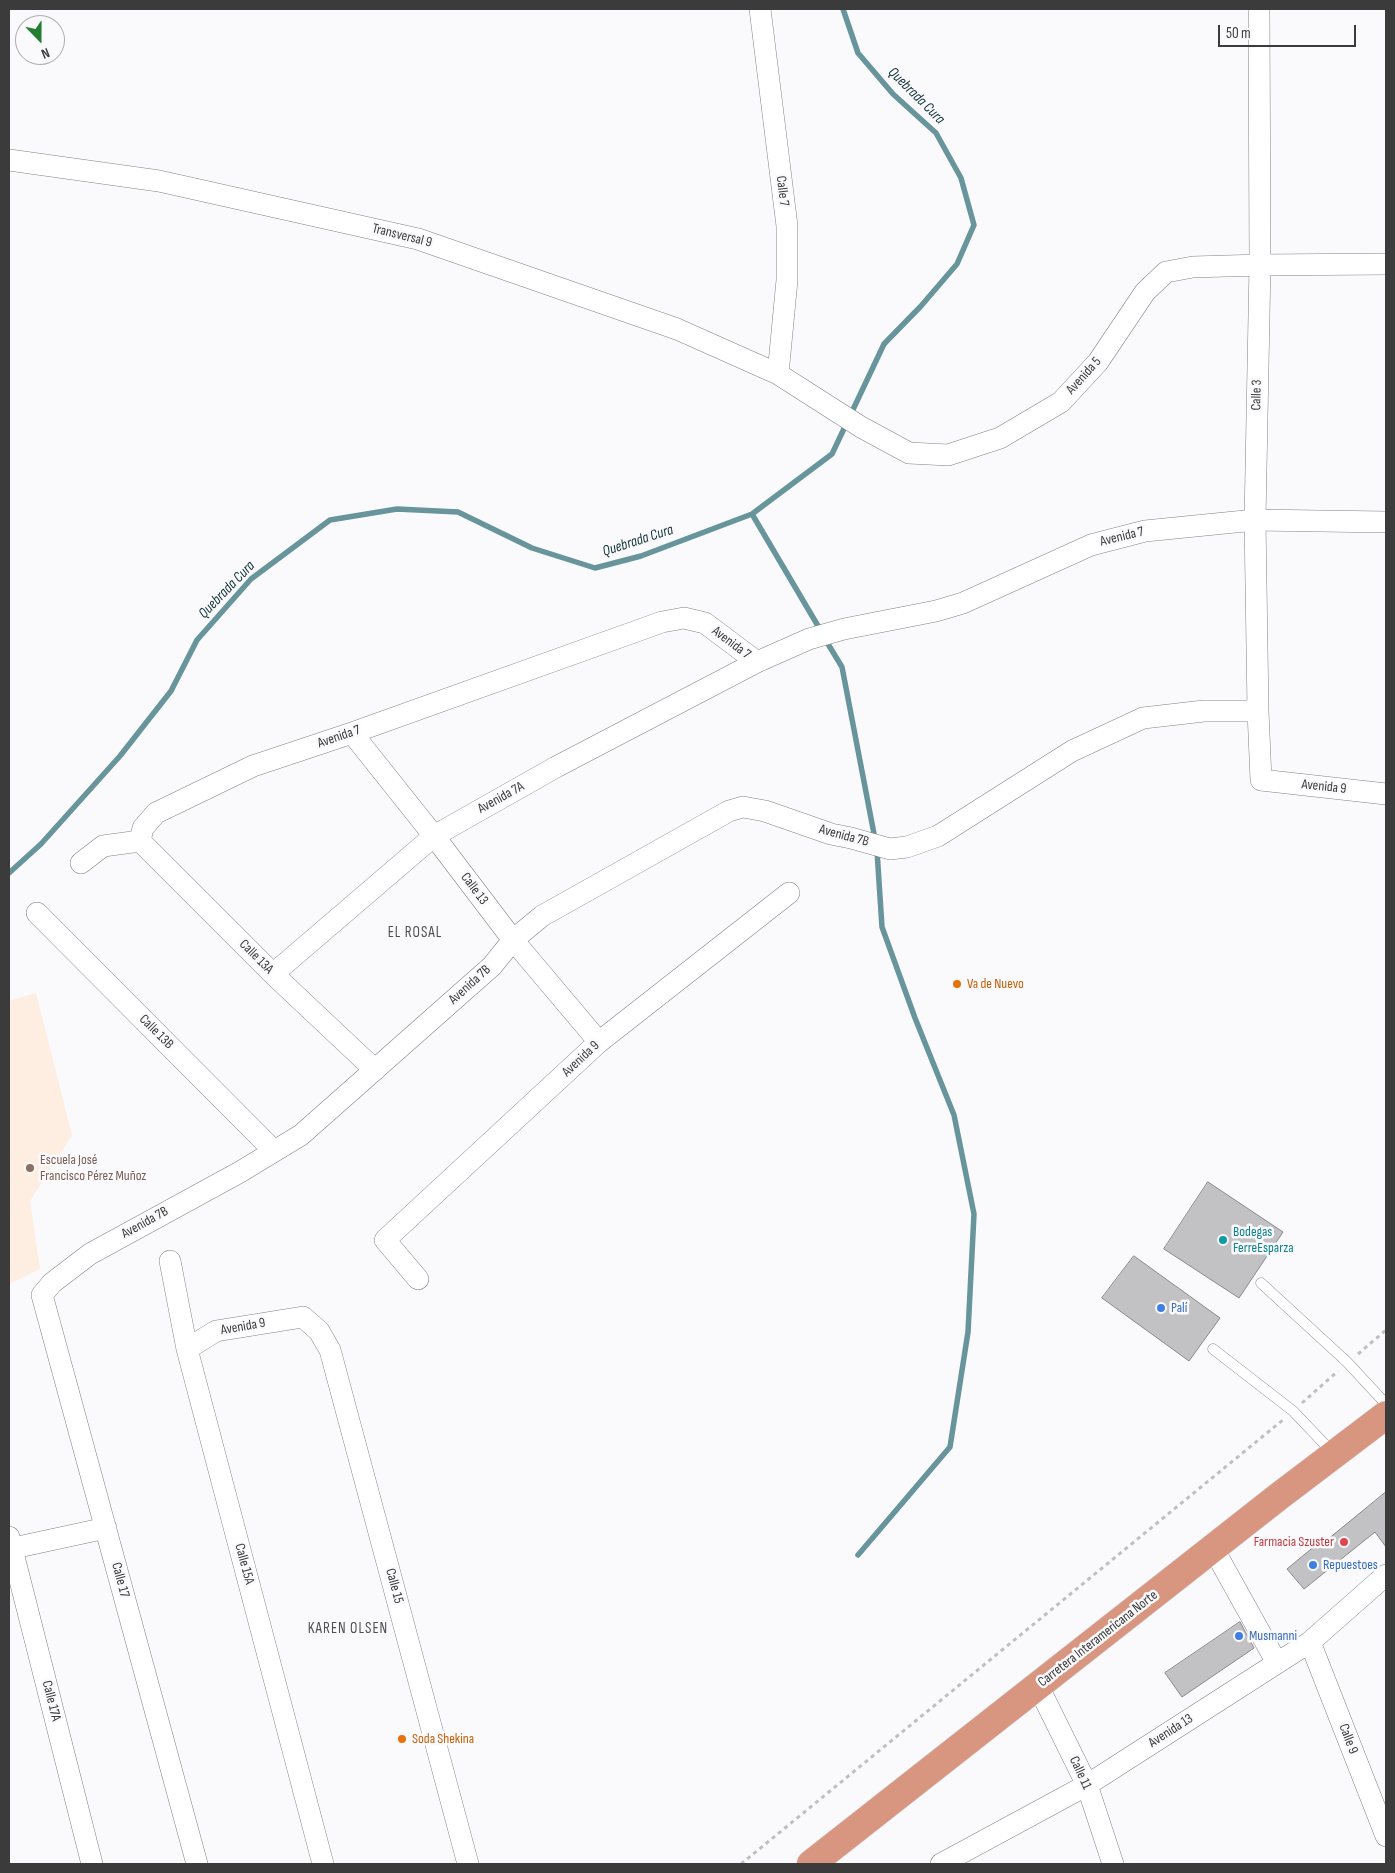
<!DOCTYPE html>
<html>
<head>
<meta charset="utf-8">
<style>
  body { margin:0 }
  #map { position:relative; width:1395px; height:1873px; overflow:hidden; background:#fafafc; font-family:"Sofia Sans Condensed",sans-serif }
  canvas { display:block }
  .frame { position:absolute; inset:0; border:10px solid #3b3b3b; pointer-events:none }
  .north { position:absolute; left:15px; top:15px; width:50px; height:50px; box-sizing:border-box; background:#fafafc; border:1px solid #aeaeaf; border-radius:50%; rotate:158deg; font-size:14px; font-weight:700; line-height:20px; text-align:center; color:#3b3b3b }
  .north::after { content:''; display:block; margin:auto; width:18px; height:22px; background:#227f30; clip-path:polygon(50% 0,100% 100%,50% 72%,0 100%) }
  .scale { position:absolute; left:1218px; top:25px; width:138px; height:22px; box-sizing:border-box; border:2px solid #3b3b3b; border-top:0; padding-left:6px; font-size:15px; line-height:18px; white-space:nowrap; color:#3b3b3b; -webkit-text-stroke:4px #fafafc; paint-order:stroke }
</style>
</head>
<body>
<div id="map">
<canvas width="1395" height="1873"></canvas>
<div class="frame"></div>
<div class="north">N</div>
<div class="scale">50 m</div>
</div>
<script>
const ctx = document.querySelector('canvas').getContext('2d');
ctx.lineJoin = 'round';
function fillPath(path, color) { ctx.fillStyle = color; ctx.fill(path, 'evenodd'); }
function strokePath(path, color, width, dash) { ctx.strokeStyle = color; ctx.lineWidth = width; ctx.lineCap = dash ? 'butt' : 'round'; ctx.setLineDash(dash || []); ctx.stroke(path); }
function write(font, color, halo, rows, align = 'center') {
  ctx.font = font + ' "Sofia Sans Condensed",sans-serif'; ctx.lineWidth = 5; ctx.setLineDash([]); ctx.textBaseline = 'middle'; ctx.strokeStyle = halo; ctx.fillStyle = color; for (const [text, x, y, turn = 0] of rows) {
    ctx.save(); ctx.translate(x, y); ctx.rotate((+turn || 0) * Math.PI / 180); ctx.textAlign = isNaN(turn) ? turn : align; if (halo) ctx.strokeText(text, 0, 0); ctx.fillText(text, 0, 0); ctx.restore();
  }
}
const education = new Path2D(`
  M 36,993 L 72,1135 L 30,1201 L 40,1269 L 9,1284 L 9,1001 Z`);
const stream = new Path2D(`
  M 752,514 L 821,631
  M 825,639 L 842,667 L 875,839
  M 9,873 L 41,844 L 120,756 L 171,691 L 197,640 L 251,579 L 330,520 L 397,509 L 458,512 L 532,548 L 595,568 L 641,556 L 752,514 L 832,454 L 884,344 L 921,306 L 957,264 L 974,225 L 961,178 L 936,133 L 893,94 L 858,53 L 843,9
  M 858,1555 L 950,1447 L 968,1332 L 974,1214 L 954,1115 L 915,1018 L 882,927 L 877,851`);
const building = new Path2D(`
  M 1208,1182 L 1283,1232 L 1239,1298 L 1164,1249 Z
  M 1134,1256 L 1220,1318 L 1189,1361 L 1102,1298 Z
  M 1386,1492 L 1386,1547 L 1375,1532 L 1304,1589 L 1287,1569 L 1322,1540 L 1324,1542 Z
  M 1240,1622 L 1254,1648 L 1182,1697 L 1165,1673 Z`);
const path = new Path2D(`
  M 1358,1354 L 1386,1330
  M 1302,1403 L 1338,1371
  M 741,1864 L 1284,1419`);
const service = new Path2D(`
  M 1261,1283 L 1347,1362 L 1386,1404
  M 1213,1349 L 1293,1411 L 1333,1453`);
const minor = new Path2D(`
  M 760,9 L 787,226 L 787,280 L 778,374
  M 1259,9 L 1260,265 L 1255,520 L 1258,711 L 1261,780 L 1386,794
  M 9,160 L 159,181 L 418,239 L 677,329 L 778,374 L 861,427 L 909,453 L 948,455 L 1000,438 L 1061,402 L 1098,362 L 1145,292 L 1166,272 L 1193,267 L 1260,265 L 1386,264
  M 352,733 L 434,836 L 513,940 L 599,1042
  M 140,841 L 143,828 L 156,813 L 253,766 L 352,733 L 662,622 L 684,618 L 705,623 L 757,662
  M 140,841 L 273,974 L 375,1070
  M 81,863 L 103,846 L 140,841
  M 37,913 L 274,1151
  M 273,974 L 434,836 L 556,767 L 757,662 L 809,639 L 844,629 L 936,611 L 963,603 L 1091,545 L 1145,531 L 1255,520 L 1386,522
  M 170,1261 L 187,1349 L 323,1864
  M 418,1279 L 385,1240 L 599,1042 L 789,893
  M 187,1349 L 216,1331 L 303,1317 L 319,1331 L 330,1350 L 468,1864
  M 9,1537 L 92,1864
  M 1213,1548 L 1277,1663
  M 9,1549 L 106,1528
  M 1310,1642 L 1386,1836
  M 1038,1686 L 1087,1785 L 1113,1864
  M 197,1864 L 42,1295 L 52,1283 L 90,1254 L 240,1172 L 301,1135 L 492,966 L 513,940 L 542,916 L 729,811 L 743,807 L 765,811 L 831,834 L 851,838 L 890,849 L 907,847 L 938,836 L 1072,751 L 1143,718 L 1204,711 L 1258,711
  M 941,1864 L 1087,1785 L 1310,1642 L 1386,1575`);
const trunk = new Path2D(`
  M 811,1864 L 1278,1497 L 1386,1415`);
const markers = [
  [957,984,5,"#e8710a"],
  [30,1168,5,"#8d6e63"],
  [1223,1240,5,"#0f9aa8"],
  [1161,1308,5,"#3f7fe0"],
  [1344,1542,5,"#e0444e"],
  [1313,1565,5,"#3f7fe0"],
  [1239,1636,5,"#3f7fe0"],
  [402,1739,5,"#e8710a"]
];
const streetNames = [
  ["Calle 7",782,191,83],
  ["Transversal 9",402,236,14],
  ["Avenida 5",1084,376,-48],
  ["Calle 3",1257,395,-89],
  ["Avenida 7",1122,537,-14],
  ["Avenida 7",731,643,37],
  ["Avenida 7",339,737,-19],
  ["Avenida 9",1324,787,6],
  ["Avenida 7A",501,798,-29],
  ["Avenida 7B",844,836,15],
  ["Calle 13",474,889,53],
  ["Calle 13A",256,957,45],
  ["Avenida 7B",470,985,-42],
  ["Calle 13B",156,1032,45],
  ["Avenida 9",581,1059,-43],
  ["Avenida 7B",145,1223,-29],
  ["Avenida 9",243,1327,-10],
  ["Calle 15A",244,1564,75],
  ["Calle 17",120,1580,75],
  ["Calle 15",394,1586,75],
  ["Carretera Interamericana Norte",1098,1639,-38],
  ["Calle 17A",51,1701,76],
  ["Avenida 13",1171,1731,-33],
  ["Calle 9",1348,1739,69],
  ["Calle 11",1080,1773,65]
];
const foodNames = [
  ["Va de Nuevo",967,984],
  ["Soda Shekina",412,1739]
];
const educationNames = [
  ["Escuela José",40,1160],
  ["Francisco Pérez Muñoz",40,1176]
];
const cultureNames = [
  ["Bodegas",1233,1232],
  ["FerreEsparza",1233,1248]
];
const shopNames = [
  ["Palí",1171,1308],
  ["Repuestoes",1323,1565],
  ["Musmanni",1249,1636]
];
const healthNames = [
  ["Farmacia Szuster",1334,1542]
];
const waterNames = [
  ["Quebrada Cura",916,96,45],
  ["Quebrada Cura",638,541,-18],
  ["Quebrada Cura",227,590,-46]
];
const neighbourhoodNames = [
  ["EL ROSAL",415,933],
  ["KAREN OLSEN",348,1629]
];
fillPath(education, '#feede1');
strokePath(stream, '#68959c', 5.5);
fillPath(building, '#c2c1c3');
strokePath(building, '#89888a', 1);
strokePath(service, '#838385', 11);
strokePath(minor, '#838385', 22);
strokePath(trunk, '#d8d8d8', 29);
strokePath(path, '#bfbfc1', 3, [4, 4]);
strokePath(service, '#fff', 10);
strokePath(minor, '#fff', 21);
strokePath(trunk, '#d89680', 28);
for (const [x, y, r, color] of markers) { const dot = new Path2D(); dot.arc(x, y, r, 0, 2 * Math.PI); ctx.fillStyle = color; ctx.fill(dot); strokePath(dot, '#fafafc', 2); }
write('14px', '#3b3b3b', '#fafafc', streetNames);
write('14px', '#c56008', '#fafafc', foodNames, 'left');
write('14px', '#785e54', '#fafafc', educationNames, 'left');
write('14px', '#0d838f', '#fafafc', cultureNames, 'left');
write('14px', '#366cbe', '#fafafc', shopNames, 'left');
write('14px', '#be3a42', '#fafafc', healthNames, 'right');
write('italic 15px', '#123338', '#fafafc', waterNames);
ctx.letterSpacing = '1px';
write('15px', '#505052', '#fafafc', neighbourhoodNames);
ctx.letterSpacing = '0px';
</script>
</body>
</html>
